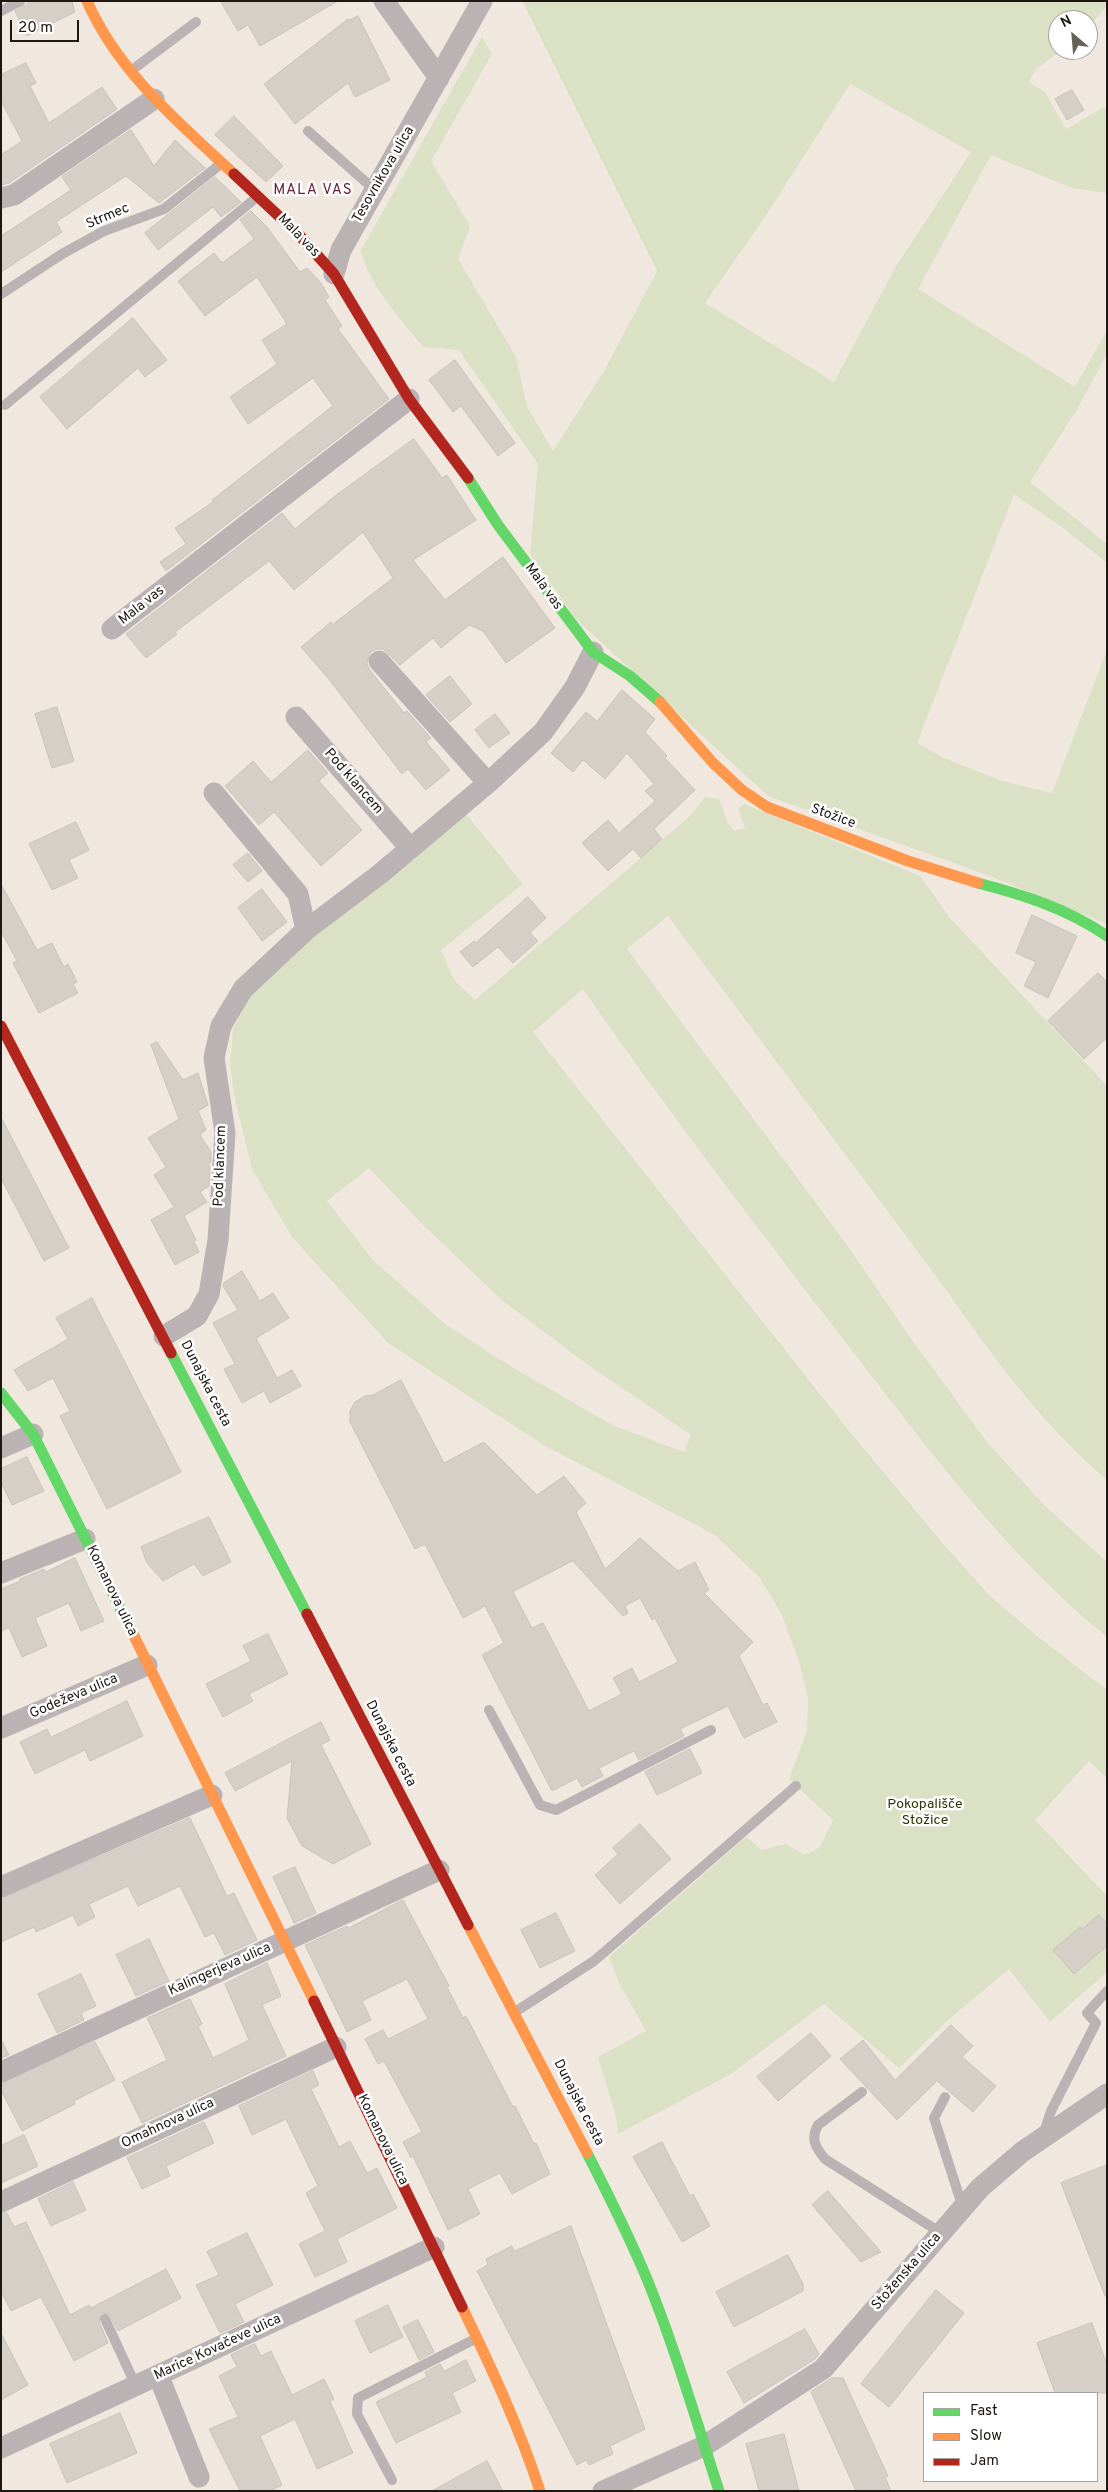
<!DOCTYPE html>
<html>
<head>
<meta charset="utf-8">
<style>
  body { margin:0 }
  #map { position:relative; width:1108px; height:2492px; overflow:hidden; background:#f0e8df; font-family:Overpass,sans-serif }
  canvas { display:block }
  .frame { position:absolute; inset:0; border:2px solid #1e1813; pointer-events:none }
  .legend { position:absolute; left:923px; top:2392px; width:175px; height:90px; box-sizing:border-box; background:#fff; border:1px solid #a5a3a1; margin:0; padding:6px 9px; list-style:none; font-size:15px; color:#1e1813 }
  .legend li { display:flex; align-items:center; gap:10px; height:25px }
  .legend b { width:25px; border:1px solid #a5a3a1 }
  .north { position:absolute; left:1048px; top:10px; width:50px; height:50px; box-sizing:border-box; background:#fff; border:1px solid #a5a3a1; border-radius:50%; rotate:333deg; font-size:14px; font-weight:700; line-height:20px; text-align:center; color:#1e1813 }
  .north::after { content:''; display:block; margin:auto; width:18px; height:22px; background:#68615a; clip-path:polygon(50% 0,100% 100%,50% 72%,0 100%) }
  .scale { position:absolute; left:10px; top:20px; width:69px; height:22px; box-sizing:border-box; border:2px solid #1e1813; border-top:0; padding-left:6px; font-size:15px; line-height:18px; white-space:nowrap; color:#1e1813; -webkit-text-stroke:4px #fff; paint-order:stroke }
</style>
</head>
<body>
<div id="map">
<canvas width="1108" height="2492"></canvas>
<div class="frame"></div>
<ul class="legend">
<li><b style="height:6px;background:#63d668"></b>Fast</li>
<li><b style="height:6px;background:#ff974d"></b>Slow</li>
<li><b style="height:6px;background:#b3261e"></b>Jam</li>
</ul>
<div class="north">N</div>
<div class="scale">20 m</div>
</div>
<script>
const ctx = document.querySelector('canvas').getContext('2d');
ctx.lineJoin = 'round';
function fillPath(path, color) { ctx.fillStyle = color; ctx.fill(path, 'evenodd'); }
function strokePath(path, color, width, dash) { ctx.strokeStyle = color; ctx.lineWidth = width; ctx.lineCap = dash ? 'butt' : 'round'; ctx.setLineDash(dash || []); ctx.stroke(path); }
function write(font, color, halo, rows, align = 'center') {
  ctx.font = font + ' Overpass,sans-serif'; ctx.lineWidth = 5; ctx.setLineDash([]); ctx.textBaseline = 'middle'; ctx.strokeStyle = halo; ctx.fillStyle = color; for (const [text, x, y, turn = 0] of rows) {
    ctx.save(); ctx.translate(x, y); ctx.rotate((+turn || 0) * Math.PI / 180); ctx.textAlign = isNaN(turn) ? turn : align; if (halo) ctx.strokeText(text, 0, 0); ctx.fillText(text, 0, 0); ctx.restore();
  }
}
const green = new Path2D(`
  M 522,1 L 1107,1 L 1107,6 L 1088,28 L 1088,20 L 1058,20 L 1058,50 L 1062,50 L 1036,69 L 1029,82 L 1045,92 L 1066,129 L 1104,107 L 1107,113 L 1107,193 L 1072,188 L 991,155 L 918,289 L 1075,387 L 1107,330 L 1107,354 L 1076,411 L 1030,482 L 1107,544 L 1107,563 L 1063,528 L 1014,494 L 917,743 L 944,758 L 1002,781 L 1052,793 L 1107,650 L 1107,924 L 995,878 L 768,796 L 577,620 L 530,554 L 538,464 L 459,350 L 423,347 C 403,322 366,281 361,250 L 482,37 L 492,54 L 431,161 L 470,226 L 458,259 L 516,357 L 527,407 L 553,451 L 604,371 L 657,271 ZM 850,84 L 971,152 L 895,268 L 834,382 L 705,303 L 765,217 Z
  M 705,797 L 719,799 L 728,823 L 734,831 L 745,828 L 738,809 L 744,804 L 920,876 L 950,918 L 1107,1086 L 1107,1480 C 1044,1426 994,1359 947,1291 L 668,916 L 627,949 L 845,1242 L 914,1343 L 987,1442 L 1045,1506 L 1107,1562 L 1107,1637 C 1005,1554 926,1446 846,1343 C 756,1226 667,1110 583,989 L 533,1032 L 850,1432 L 945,1546 L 990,1596 L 1037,1636 L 1107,1690 L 1107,1778 L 1089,1761 L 1035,1820 L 1107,1896 L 1107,1972 L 1050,2022 L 1009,1969 L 947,2021 L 899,2068 L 824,2004 L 731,2074 L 618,2134 L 616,2117 L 598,2057 L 646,2031 L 619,1983 L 609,1957 L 746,1837 L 762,1850 L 786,1844 L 805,1855 L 820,1847 L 833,1820 L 789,1779 L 807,1730 L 808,1698 L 799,1662 L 782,1615 L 760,1578 L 715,1535 L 540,1443 L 388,1343 L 292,1237 L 252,1169 L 234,1095 L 230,1063 L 233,1029 L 251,994 L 281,963 L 466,814 L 523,884 L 441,950 L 454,980 L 475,1000 L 690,816 ZM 369,1168 L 424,1226 L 503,1301 L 584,1362 L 691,1435 L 684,1452 L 612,1425 L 507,1364 L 445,1324 L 373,1260 L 327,1201 Z`);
const building = new Path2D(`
  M 31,1 L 72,1 L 75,12 L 27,36 L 15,11 Z
  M 221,1 L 338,1 L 260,46 L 248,25 L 238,31 Z
  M 358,16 L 390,80 L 355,97 L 348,83 L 295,124 L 264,84 L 348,19 L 349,20 Z
  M 26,63 L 36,83 L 30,86 L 49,123 L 102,87 L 117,109 L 9,183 L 1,185 L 1,155 L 22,141 L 1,101 L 1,75 Z
  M 1072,90 L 1084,110 L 1067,120 L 1055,99 Z
  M 234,116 L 283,166 L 266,182 L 215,135 Z
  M 131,130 L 154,166 L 175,140 L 205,168 L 159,203 L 126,176 L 56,222 L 62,232 L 1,272 L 1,236 L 71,190 L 62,177 Z
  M 215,177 L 241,202 L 221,217 L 213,207 L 158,250 L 145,233 Z
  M 251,211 L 267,227 L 300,272 L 307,268 L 321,283 L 329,297 L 325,300 L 342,326 L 338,329 L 389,399 L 166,571 L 160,562 L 186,544 L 175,528 L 213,502 L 212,500 L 333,406 L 313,378 L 248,424 L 230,397 L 277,364 L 262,340 L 287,324 L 257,277 L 205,316 L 178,281 L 214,253 L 222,263 L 254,239 L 240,220 Z
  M 133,318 L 167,360 L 145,377 L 138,368 L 67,429 L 40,397 Z
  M 455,360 L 515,443 L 498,456 L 461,406 L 453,412 L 429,380 Z
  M 414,439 L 442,478 L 447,475 L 476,520 L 413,560 L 445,600 L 503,557 L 555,628 L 506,663 L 483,631 L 469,625 L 441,648 L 433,638 L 400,665 L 383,649 L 377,649 L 370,652 L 367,663 L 369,669 L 404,713 L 407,711 L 431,738 L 426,742 L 450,770 L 426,790 L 408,769 L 402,774 L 328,678 L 301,647 L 331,622 L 332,625 L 393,578 L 363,532 L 294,590 L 269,561 L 175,632 L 177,634 L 146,658 L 126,634 L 282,513 L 295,529 L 335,496 Z
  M 450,676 L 472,704 L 450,722 L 426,695 Z
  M 622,690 L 655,719 L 645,732 L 667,756 L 665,758 L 695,790 L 654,829 L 662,839 L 641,858 L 633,849 L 608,871 L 582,843 L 608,820 L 619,833 L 655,801 L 645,791 L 654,784 L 627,753 L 605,779 L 583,760 L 573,772 L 551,753 L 586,712 L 597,721 Z
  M 57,707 L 74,761 L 52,768 L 35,714 Z
  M 495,714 L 510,733 L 489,748 L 475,730 Z
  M 308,750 L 328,773 L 319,781 L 362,830 L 321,866 L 274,812 L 259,825 L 225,786 L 253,761 L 271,782 Z
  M 76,822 L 89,850 L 69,860 L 78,878 L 52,890 L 29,844 Z
  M 248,853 L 262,871 L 248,882 L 233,865 Z
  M 1,884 L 37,950 L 52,943 L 64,967 L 68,964 L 77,982 L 73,984 L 78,993 L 39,1013 L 13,963 L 17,961 L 1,931 Z
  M 262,889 L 287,922 L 262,941 L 238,908 Z
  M 528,897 L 546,918 L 530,933 L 538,941 L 513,963 L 498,947 L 473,967 L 460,952 L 474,941 L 475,943 Z
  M 1032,915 L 1077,936 L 1048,998 L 1024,986 L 1036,962 L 1016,953 Z
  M 1098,973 L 1107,982 L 1107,1038 L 1084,1059 L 1048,1021 Z
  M 157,1042 L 183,1080 L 198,1073 L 208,1105 L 198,1111 L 206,1130 L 200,1135 L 211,1152 L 211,1162 L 208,1164 L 210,1167 L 209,1186 L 200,1192 L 207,1202 L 184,1216 L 196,1240 L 194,1241 L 199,1252 L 175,1265 L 151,1220 L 174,1207 L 154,1175 L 166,1167 L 148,1138 L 179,1119 L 151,1045 Z
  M 1,1117 L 69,1248 L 44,1261 L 1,1178 Z
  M 242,1271 L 260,1301 L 273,1293 L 289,1318 L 256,1338 L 277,1378 L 292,1370 L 301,1386 L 270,1403 L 264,1391 L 242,1403 L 224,1369 L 235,1364 L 213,1323 L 238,1310 L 223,1286 L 224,1283 Z
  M 92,1298 L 181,1472 L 107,1509 L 60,1416 L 70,1411 L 53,1378 L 28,1391 L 14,1370 L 68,1339 L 56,1318 Z
  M 401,1380 L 444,1463 L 484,1442 L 537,1495 L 564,1476 L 586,1503 L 576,1512 L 605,1569 L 640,1538 L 678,1571 L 695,1562 L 709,1590 L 704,1593 L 753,1642 L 739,1656 L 763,1705 L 767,1703 L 777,1722 L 744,1738 L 728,1706 L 680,1729 L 684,1736 L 639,1760 L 634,1751 L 599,1768 L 603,1776 L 582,1787 L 577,1778 L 552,1791 L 482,1655 L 504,1643 L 485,1606 L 463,1618 L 425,1544 L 415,1549 L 350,1422 L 350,1411 L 355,1402 L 365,1396 L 373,1395 ZM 573,1561 L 623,1616 L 628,1613 L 625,1606 L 640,1598 L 652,1620 L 655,1618 L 678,1662 L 639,1682 L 632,1668 L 613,1678 L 622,1694 L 589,1711 L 543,1623 L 532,1628 L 513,1592 Z
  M 27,1457 L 44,1491 L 12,1505 L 1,1482 L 1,1469 Z
  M 209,1517 L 231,1562 L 203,1576 L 194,1564 L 163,1581 L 147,1563 L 141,1547 Z
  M 75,1558 L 104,1621 L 81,1631 L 69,1603 L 35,1618 L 47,1646 L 22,1657 L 9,1628 L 1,1631 L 1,1589 L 20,1581 L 20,1579 L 44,1569 L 45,1572 Z
  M 268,1634 L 288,1674 L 249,1694 L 253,1701 L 223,1717 L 206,1684 L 251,1661 L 243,1646 Z
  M 127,1701 L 143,1736 L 90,1761 L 85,1750 L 35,1774 L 20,1742 L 47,1729 L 51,1737 Z
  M 321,1722 L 330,1740 L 321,1745 L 371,1844 L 333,1864 L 302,1846 L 287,1818 L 292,1761 L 235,1791 L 225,1773 Z
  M 690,1749 L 702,1773 L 657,1795 L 645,1772 Z
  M 190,1818 L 227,1896 L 234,1893 L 257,1940 L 225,1955 L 214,1933 L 205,1937 L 180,1886 L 138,1906 L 128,1886 L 89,1904 L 95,1917 L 78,1926 L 73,1915 L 36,1932 L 34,1927 L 1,1942 L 1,1899 Z
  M 640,1824 L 671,1859 L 620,1904 L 595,1875 L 618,1854 L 613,1848 Z
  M 295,1867 L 316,1913 L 294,1923 L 273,1877 Z
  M 403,1900 L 449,1986 L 447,1987 L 463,2018 L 466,2016 L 513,2107 L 515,2106 L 534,2144 L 536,2143 L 550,2174 L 512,2194 L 500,2173 L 468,2189 L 480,2214 L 448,2230 L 413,2156 L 411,2158 L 403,2142 L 422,2132 L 384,2061 L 378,2064 L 365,2039 L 383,2030 L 388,2039 L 428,2019 L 407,1979 L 362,2001 L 371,2020 L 347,2032 L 305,1945 L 347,1926 L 348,1928 Z
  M 556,1913 L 575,1951 L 540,1968 L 521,1930 Z
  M 1099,1915 L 1107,1924 L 1107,1946 L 1074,1974 L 1053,1950 L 1080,1927 L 1082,1929 Z
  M 149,1939 L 169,1981 L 136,1996 L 116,1955 Z
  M 267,1963 L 281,1996 L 262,2005 L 286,2056 L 142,2123 L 122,2082 L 167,2060 L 147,2018 L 190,1999 L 202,2024 L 198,2026 L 213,2058 L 249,2040 L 225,1984 Z
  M 81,1974 L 96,2006 L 81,2013 L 84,2020 L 57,2033 L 38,1994 Z
  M 951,2025 L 973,2046 L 962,2057 L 996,2086 L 973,2112 L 937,2081 L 897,2120 L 840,2059 L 863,2040 L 895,2080 Z
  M 811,2033 L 831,2056 L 778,2101 L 757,2077 Z
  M 1,2039 L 9,2055 L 1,2058 Z
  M 95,2042 L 115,2080 L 74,2101 L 75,2104 L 22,2131 L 1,2090 L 1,2084 Z
  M 313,2071 L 319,2085 L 311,2089 L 339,2147 L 350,2141 L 367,2173 L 377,2168 L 397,2208 L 337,2239 L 347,2262 L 315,2277 L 299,2244 L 325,2231 L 306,2193 L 318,2186 L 286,2119 L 252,2135 L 239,2106 Z
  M 204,2122 L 214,2143 L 166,2166 L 170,2176 L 142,2189 L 127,2158 Z
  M 24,2135 L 38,2166 L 1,2183 L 1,2146 Z
  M 662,2142 L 690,2196 L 693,2194 L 710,2226 L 682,2242 L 633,2157 Z
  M 1107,2165 L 1107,2296 L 1105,2296 L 1061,2183 Z
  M 73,2182 L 86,2210 L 51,2226 L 38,2199 Z
  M 828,2191 L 881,2252 L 861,2262 L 812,2205 Z
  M 7,2213 L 14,2227 L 26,2222 L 70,2315 L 89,2305 L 91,2308 L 166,2269 L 181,2298 L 118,2331 L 109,2314 L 102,2313 L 99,2321 L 108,2343 L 74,2361 L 41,2297 L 11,2311 L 1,2291 L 1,2214 Z
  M 571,2226 L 645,2429 L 610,2446 L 613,2454 L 589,2465 L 586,2460 L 577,2465 L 477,2271 L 488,2265 L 486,2259 L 512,2246 L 514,2251 Z
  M 247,2233 L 273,2285 L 235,2304 L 244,2322 L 220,2333 L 196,2285 L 219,2275 L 207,2252 Z
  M 788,2255 L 803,2284 L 803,2291 L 734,2327 L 716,2292 Z
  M 936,2290 L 964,2313 L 889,2407 L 861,2384 Z
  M 388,2305 L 403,2337 L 370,2353 L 355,2321 Z
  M 418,2320 L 434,2352 L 419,2360 L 403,2327 Z
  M 1092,2323 L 1107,2365 L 1107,2393 L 1055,2393 L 1037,2343 Z
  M 805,2329 L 819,2354 L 815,2359 L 744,2403 L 727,2372 Z
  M 1,2333 L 28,2385 L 1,2400 Z
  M 255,2344 L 261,2356 L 271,2351 L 292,2395 L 324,2379 L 334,2399 L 330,2401 L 353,2453 L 317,2469 L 295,2419 L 260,2436 L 282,2485 L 270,2491 L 240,2491 L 209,2429 L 238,2417 L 219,2376 L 237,2367 L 231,2355 Z
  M 466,2360 L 476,2381 L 452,2393 L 461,2412 L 396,2443 L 376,2402 L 427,2377 L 425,2372 L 440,2364 L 444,2371 Z
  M 832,2378 L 843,2378 L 888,2476 L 885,2477 L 891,2491 L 856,2491 L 811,2392 Z
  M 120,2413 L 137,2453 L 67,2483 L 50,2444 Z
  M 784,2434 L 799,2491 L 759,2491 L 746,2444 Z
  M 487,2461 L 503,2491 L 432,2491 Z`);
const lane = new Path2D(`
  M 1,11 L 20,1
  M 132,70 L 196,22
  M 308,131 L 376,191
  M 1,294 L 62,254 L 104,231 L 164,209 L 222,163
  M 5,405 L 257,197
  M 489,1710 L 540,1805 L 556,1810 L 711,1730
  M 515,2012 L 594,1961 L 796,1786
  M 862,2092 L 818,2125 C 810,2139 816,2148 825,2159 L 941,2233
  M 945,2097 L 934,2118 L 963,2208
  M 1044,2133 L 1051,2111 L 1096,2023 L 1087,2013 L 1107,1991
  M 105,2319 L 136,2386
  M 392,2480 L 357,2414 L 358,2398 L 475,2339`);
const street = new Path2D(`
  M 384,1 L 439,78
  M 1,198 L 14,195 L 154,99
  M 334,274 L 341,250 L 482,1
  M 112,629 L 409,399
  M 379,661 L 488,783
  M 296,717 L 410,848
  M 214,793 L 298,894 L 306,930
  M 164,1336 L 197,1316 L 209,1294 L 218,1240 L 225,1133 L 214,1058 L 221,1026 L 243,989 L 306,930 L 380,874 L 488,783 L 543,732 L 575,687 L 593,652
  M 1,1448 L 33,1434
  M 1,1573 L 85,1539
  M 1,1728 L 147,1665
  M 1,1887 L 212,1795
  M 1,2072 L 439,1870
  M 1,2202 L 336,2047
  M 159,2377 L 199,2477
  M 1,2448 L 434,2247
  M 603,2491 L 704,2446 L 823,2369 L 980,2188 L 1022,2152 L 1107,2094`);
const fast = new Path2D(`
  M 468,478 L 498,525 L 593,652 L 630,676 L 660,702
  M 978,883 C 1024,895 1068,909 1107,936
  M 171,1353 L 307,1614
  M 1,1393 L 33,1434 L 134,1636
  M 587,2153 C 608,2194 629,2236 647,2279 C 675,2348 696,2420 719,2491`);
const slow = new Path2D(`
  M 87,1 C 118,72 179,123 234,174
  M 660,702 L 713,763 L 742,790 L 767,807 L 908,861 L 978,883
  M 134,1636 L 314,2001
  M 468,1925 L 587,2153
  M 462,2307 C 491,2367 519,2427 540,2491`);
const jam = new Path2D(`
  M 234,174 L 300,236 L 334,274 L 409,399 L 468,478
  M 1,1026 L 171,1353
  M 307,1614 L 468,1925
  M 314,2001 L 462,2307`);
const streetNames = [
  ["Tesovnikova ulica",384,175,-60],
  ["Strmec",108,217,-23],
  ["Mala vas",298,236,46],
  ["Mala vas",543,587,54],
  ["Mala vas",142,606,-38],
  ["Pod klancem",353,782,49],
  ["Stožice",833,817,20],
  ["Pod klancem",221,1166,-88],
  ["Dunajska cesta",205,1384,63],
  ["Komanova ulica",111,1591,64],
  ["Godeževa ulica",74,1697,-23],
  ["Dunajska cesta",390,1744,63],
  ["Kalingerjeva ulica",220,1970,-24],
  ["Dunajska cesta",578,2103,63],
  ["Omahnova ulica",168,2124,-25],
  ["Komanova ulica",382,2140,64],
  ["Stoženska ulica",907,2272,-49],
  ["Marice Kovačeve ulica",218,2348,-25]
];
const parkNames = [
  ["Pokopališče",925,1805],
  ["Stožice",925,1821]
];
const neighbourhoodNames = [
  ["MALA VAS",313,191]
];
fillPath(green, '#dbe1c4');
fillPath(building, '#d6cfc8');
strokePath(building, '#c9c3bc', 1);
strokePath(lane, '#bbb2b3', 10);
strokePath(street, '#bbb2b3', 21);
strokePath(fast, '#63d668', 11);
strokePath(slow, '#ff974d', 11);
strokePath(jam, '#b3261e', 11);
write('14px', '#1e1813', '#fff', streetNames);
write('14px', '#283800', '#fff', parkNames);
ctx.letterSpacing = '1px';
write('15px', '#6a2436', '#fff', neighbourhoodNames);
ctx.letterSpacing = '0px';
</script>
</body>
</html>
